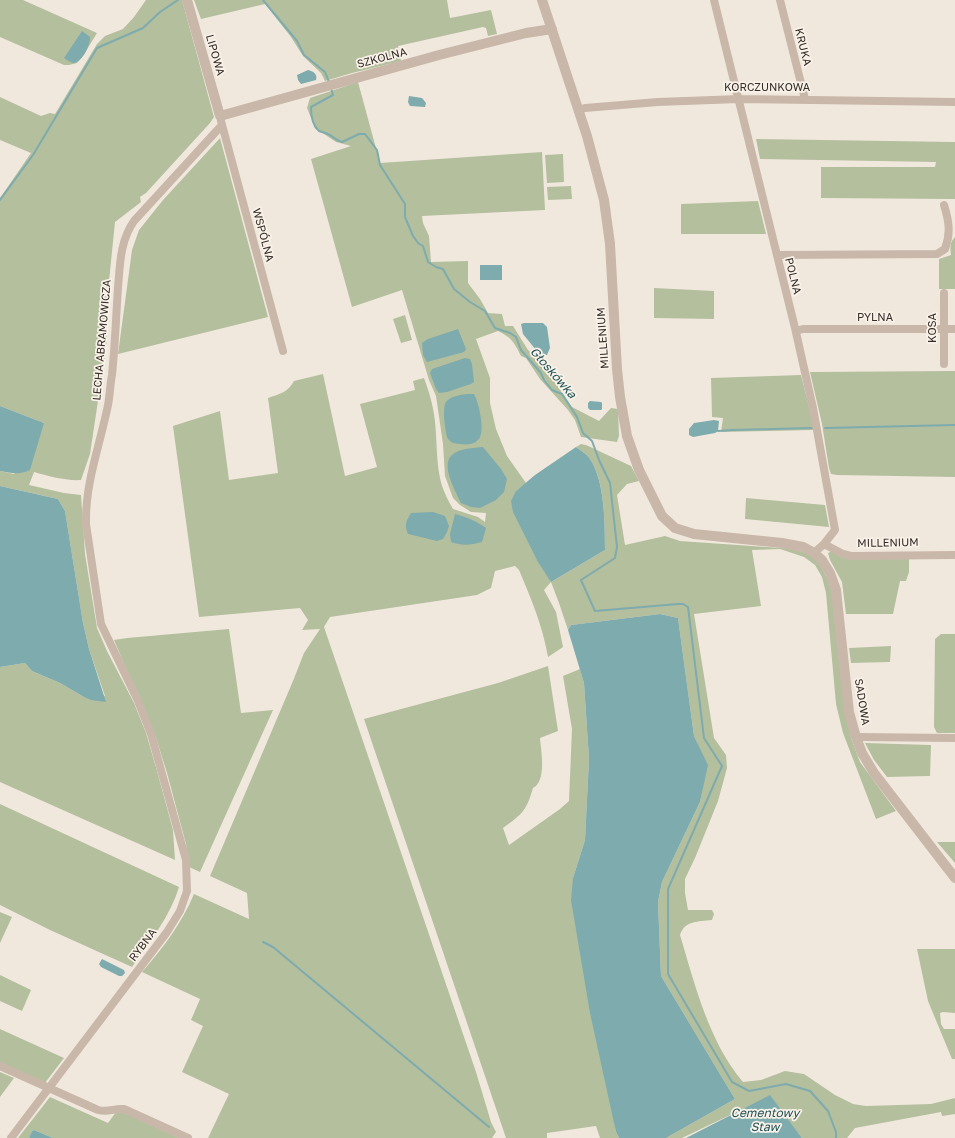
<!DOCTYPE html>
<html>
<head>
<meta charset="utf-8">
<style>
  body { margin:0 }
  canvas { display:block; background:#f1e8dd }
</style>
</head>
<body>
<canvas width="955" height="1138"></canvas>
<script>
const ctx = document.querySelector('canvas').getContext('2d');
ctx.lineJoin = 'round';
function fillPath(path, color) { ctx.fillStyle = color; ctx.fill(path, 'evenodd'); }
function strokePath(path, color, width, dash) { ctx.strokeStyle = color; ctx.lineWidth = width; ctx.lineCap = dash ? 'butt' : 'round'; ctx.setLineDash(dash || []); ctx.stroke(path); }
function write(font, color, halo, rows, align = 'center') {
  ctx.font = font + ' "Golos Text",sans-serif'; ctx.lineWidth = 3.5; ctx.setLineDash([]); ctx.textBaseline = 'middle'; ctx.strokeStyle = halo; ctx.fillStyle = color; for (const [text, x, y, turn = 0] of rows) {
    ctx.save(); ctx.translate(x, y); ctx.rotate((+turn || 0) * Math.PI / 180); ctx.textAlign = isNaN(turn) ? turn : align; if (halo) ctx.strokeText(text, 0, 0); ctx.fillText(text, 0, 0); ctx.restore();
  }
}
const green = new Path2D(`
  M 0,0 L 23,0 L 97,33 L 83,56 L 77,63 L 69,65 L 64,65 L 0,37 Z
  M 146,0 L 182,0 L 214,117 L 210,123 L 146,193 L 140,197 L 141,202 L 115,222 L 105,321 L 107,341 L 90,454 L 81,480 C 66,481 48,476 34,472 L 29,485 L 64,493 L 81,495 L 85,554 L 97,628 L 107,651 L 134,703 L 146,733 L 157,771 L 173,830 L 175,860 L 0,782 L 0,667 L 25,663 L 32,671 L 60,683 L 84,697 L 105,696 L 89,649 L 83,623 L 65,511 L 58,499 L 0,486 L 0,471 L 14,474 L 44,423 L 0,406 L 0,198 L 31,153 L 0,140 L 0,97 L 41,116 L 50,113 L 55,114 L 97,44 L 105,36 L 123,29 L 134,17 Z
  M 194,0 L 447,0 L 450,18 L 491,10 L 497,34 L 488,36 L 486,28 L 483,27 L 398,46 L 401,61 L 352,73 L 325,81 L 321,73 L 303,56 L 291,37 L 265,4 L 201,19 Z
  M 358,82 L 380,163 L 542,152 L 545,210 L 422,216 L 423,223 L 429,236 L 431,262 L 468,261 L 468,283 L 480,299 L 488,313 L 502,314 L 505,326 L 513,326 L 528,350 L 541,361 L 545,368 L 572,407 L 599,421 L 611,408 L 618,409 L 619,436 L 617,442 L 581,437 L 575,420 L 568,410 L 540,379 L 526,358 L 521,356 C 514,342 512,338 498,331 L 476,339 L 490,378 L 490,403 L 496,429 L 507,456 L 526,483 L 516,491 L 551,582 L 605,550 C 605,524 605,481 590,459 C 587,454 581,451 576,447 L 581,444 L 586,445 L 631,466 L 639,481 L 627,484 L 617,495 L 625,545 L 665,536 L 680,541 L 795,549 L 810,555 L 820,564 L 831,587 L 851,738 L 860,762 L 896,811 L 876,819 L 843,733 L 836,704 L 826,593 L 822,577 L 815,565 L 804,557 L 780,549 L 752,550 L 761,606 L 694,614 L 714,738 L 726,755 L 727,768 L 718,801 L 695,858 L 685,879 L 685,893 L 688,910 L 712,910 L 714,914 L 712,920 C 698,922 685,920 680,935 C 695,985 709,1042 743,1082 L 761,1080 L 785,1071 L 804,1074 L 835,1095 L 853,1104 L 866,1106 L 931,1104 L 955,1098 L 955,1114 L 942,1116 L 941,1112 L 855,1128 L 847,1138 L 802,1138 L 770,1096 L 682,1138 L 666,1138 L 735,1099 L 661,976 L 658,902 L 662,882 L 700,802 L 707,765 L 694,736 L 678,618 L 660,614 L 571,625 L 568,630 L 559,603 L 551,582 L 544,590 L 556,612 L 563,647 L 548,657 C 542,624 532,601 519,570 L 515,566 L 495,571 L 491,588 L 477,595 L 330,617 L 324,627 L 476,1072 L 491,1122 L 496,1132 L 492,1138 L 208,1138 L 229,1094 L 182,1072 L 203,1026 L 191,1020 L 200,999 L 142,972 C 163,948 182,923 194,894 L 249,919 L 247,893 L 210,876 L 293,681 L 304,653 L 320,629 L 302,630 L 308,620 L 300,608 L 199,617 L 173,426 L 220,411 L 229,480 L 278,473 L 268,398 C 280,394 288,392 294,381 L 323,374 L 345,476 L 377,467 L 360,404 L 415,390 L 413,381 L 424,378 C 427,386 430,395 432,404 C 438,428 435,454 440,478 C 442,489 448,500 453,509 L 478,517 L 485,522 L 486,513 L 471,512 L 460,505 L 453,498 L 445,476 L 443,444 L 436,396 L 429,380 L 402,290 L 352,307 L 311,159 L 351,146 L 336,142 L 315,128 L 307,108 L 310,98 Z
  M 220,138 L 268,317 L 118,354 L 132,250 L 139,230 L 163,200 Z
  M 756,139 L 955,142 L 955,199 L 821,198 L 821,167 L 935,167 L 936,162 L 760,159 Z
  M 563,154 L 564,182 L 547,183 L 545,155 Z
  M 571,186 L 572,199 L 548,200 L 547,187 Z
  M 758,201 L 766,234 L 681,234 L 681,204 Z
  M 955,237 L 955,289 L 939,289 L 939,259 L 951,255 C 950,247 950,242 955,237 Z
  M 654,288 L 714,291 L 714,319 L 654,318 Z
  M 405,315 L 412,340 L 401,343 L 393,319 Z
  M 955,371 L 955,477 L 837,475 L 831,474 L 829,468 L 822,424 L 810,372 Z
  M 801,375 L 815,430 L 721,432 L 723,418 L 712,417 L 711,378 Z
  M 746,498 L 825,505 L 829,527 L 745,519 Z
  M 833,551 L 909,558 L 909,572 L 906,581 L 900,581 L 893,614 L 846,614 L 842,582 L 830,560 L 828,553 Z
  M 229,629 L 241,713 L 273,710 L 200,872 L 189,867 L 186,844 L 167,773 L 156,738 L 114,640 L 127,638 Z
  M 941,634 L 955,634 L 955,733 L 937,733 L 934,727 L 935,639 Z
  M 891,646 L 890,662 L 851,663 L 849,648 Z
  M 548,666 L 558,731 L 540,738 C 541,751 547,781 533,788 C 526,812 522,814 503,828 L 509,845 L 560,809 L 569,801 L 572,729 L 563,676 L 580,669 L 584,683 L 589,759 L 585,840 L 573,878 L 616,1132 L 619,1138 L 600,1138 L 596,1126 L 547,1133 L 547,1138 L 506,1138 L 364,719 L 498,683 Z
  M 865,743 L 931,745 L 930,776 L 887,777 L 874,760 Z
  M 0,804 L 179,887 C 170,917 150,941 132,967 L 50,930 L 0,905 Z
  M 937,842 L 955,842 L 955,863 Z
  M 0,912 L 12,917 L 0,943 Z
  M 917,949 L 955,949 L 955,1013 L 943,1012 L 940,1013 L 941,1024 L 944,1029 L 955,1029 L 955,1059 L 952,1059 L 928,1001 Z
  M 0,975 L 31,990 L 22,1011 L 0,1001 Z
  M 0,1029 L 64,1058 L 45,1083 L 0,1063 Z
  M 0,1072 L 14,1078 L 0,1097 Z
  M 50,1097 L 108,1123 L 116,1112 L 121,1111 L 179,1138 L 53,1138 L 34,1130 L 32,1131 L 29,1138 L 18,1138 Z`);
const water = new Path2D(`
  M 82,31 L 90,37 C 91,44 82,63 73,63 C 70,62 67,60 64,58 Z
  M 308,70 C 313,71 318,74 316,80 L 301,84 L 298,80 L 297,75 Z
  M 409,96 L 422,98 L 426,103 L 425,107 L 410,106 L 408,102 Z
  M 480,265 L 502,265 L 502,280 L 480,280 Z
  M 524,323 L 543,323 L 547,327 L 550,348 L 547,355 L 540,355 L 523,334 L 521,324 Z
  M 458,329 L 466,349 L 464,352 L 427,362 L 423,355 L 422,343 L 428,339 Z
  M 465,358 L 470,359 L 472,364 L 474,382 L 471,384 L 447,392 L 439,393 L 436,389 L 430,373 L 432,369 Z
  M 466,394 L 474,394 C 479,403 486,433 478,440 C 471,447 461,444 453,443 C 451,442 450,441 448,439 C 445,433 442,407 446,402 C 451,396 460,395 466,394 Z
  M 590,401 L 601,402 L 602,403 L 602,409 L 601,410 L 590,410 L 588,408 L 588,403 Z
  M 0,406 L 44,423 L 30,470 C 19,475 11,473 0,471 Z
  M 714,420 L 719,421 L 718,431 L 715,433 L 693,437 L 689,435 L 689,429 L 694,423 Z
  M 483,447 L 501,469 L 507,479 L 504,492 L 496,500 L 480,508 L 471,507 L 461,503 C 456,492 440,465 452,455 C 459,448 474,448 483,447 Z
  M 576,447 C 581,451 587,454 590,459 C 605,481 605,525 605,550 L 551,582 L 538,562 L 513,512 L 511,501 L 516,491 L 535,475 Z
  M 0,486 L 58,499 L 65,511 L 83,623 L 89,649 L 106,702 L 91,700 L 84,697 L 60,683 L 32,671 L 25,663 L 0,667 Z
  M 433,512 L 445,516 L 449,526 L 447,532 L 443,539 L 437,541 L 408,534 C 404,525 406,521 411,513 Z
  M 455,514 C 467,517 476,521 486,528 L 482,542 C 471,545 462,546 451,542 L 450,534 Z
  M 660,614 L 678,618 L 694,736 L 708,765 L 700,802 L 662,882 L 658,902 L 661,976 L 735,1099 L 666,1138 L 619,1138 L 616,1132 L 590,1013 L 571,900 L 573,878 L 585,840 L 589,759 L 584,683 L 568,630 L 571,625 Z
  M 102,959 L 124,970 L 125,973 L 122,976 L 119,976 L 101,967 L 99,964 Z
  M 770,1095 L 802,1138 L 686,1138 Z
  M 34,1130 L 53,1138 L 29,1138 L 32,1131 Z`);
const stream = new Path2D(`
  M 263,0 L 297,41 L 304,55 L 325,72 L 329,82
  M 331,88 L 333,95 L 311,107 C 311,115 313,126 319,131 C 322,132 326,133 328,134 C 334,137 335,140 342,142 L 359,134 L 365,134 L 377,150 L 380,165 L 405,204 L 405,217 L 413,236 L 418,243 L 423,246 L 428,262 L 436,267 L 443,269 L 454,289 L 470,302 L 485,311 L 495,328 L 510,333 L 516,337 L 521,350 L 541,373 L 544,380 L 552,390 L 562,394 L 577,417 L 583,433 L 592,441 L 599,460 L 610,483 L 617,547 L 615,558 L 581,580 L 595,611 L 678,604 L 683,604 L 688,607 L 704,738 L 722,766 L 668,889 L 668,974 L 732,1082 L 749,1091 L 786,1084 L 810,1091 L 828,1111 L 836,1132 L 836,1138
  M 0,200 L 33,155 L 97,48 L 143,28 L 160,12 L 178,0
  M 825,428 L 955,425
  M 718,431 L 732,430 L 812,428
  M 263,942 L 273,947 L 489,1127`);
const minor = new Path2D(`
  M 714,0 L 795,328 L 813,408 L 835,530 L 824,544 L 814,553
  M 780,0 L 805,99
  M 579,110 L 585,108 L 658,102 L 739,99 L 955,102
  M 221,121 L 283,351
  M 777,255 L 937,254 L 945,249 C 951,233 949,221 944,205
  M 796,331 L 803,329 L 955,329
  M 944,364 L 944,293
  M 824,544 L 843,554 L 851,556 L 955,555
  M 856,737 L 955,738
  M 0,1066 L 98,1110 C 109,1113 114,1108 124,1109 L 188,1138
  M 11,1138 L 167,932 L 180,911 L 187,891 L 186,860 L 151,734 L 138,701 L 101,624 L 86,524 C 85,483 100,445 108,405 C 110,395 110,385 112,375 C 115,346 116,317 118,288 C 120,264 120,241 134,221 L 222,125`);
const tertiary = new Path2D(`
  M 187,0 L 220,116 L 439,55 L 526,33 L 552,29
  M 542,0 L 587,136 L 604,200 L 610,244 L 617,369 L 620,397 L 627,436 L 639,470 L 662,516 L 675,528 L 694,534 L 782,543 L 803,547 L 814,553 L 822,560 L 830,573 L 836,590 L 849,712 L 856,737 L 862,753 L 874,773 L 955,878`);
const streetNames = [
  ["KRUKA",803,47,76],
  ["LIPOWA",215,55,74],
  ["SZKOLNA",382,58,-15],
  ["KORCZUNKOWA",767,88],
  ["WSPÓLNA",263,235,75],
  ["POLNA",793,276,76],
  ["PYLNA",875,318],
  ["KOSA",933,328,-90],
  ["MILLENIUM",603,338,-94],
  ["LECHA ABRAMOWICZA",102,340,-85],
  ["MILLENIUM",888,543,-1],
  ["SADOWA",862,702,81],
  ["RYBNA",143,945,-53]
];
const waterNames = [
  ["Głoskówka",553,373,49],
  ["Cementowy",765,1113],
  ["Staw",765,1127]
];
fillPath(green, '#b4bf9e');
fillPath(water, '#7eabad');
strokePath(stream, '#7eabad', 2);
strokePath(minor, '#c9b8aa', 8);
strokePath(tertiary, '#c9b8aa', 10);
write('11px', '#362d29', '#f9f2e9', streetNames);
write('italic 12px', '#215256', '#f9f2e9', waterNames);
</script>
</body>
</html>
